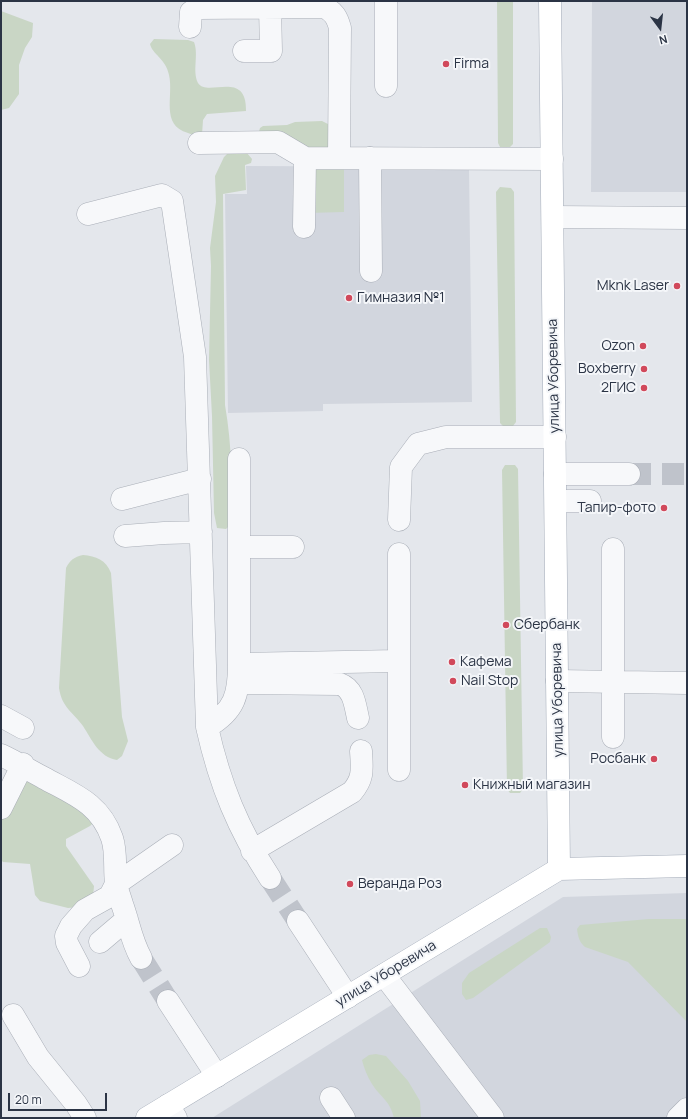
<!DOCTYPE html>
<html>
<head>
<meta charset="utf-8">
<style>
  body { margin:0 }
  #map { position:relative; width:688px; height:1119px; overflow:hidden; background:#e4e7ec; font-family:Manrope,sans-serif }
  canvas { display:block }
  .frame { position:absolute; inset:0; border:2px solid #2b3445; pointer-events:none }
  .north { position:absolute; left:640px; top:8px; width:40px; height:40px; -webkit-text-stroke:3px #f4f6f9; paint-order:stroke; rotate:165deg; font-size:11px; font-weight:700; line-height:16px; text-align:center; color:#2b3445 }
  .north::after { content:''; display:block; margin:auto; width:14px; height:18px; background:#2b3445; clip-path:polygon(50% 0,100% 100%,50% 72%,0 100%) }
  .scale { position:absolute; left:8px; top:1093px; width:99px; height:18px; box-sizing:border-box; border:2px solid #2b3445; border-top:0; padding-left:5px; font-size:12px; line-height:14px; white-space:nowrap; color:#2b3445; -webkit-text-stroke:3px #f4f6f9; paint-order:stroke }
</style>
</head>
<body>
<div id="map">
<canvas width="688" height="1119"></canvas>
<div class="frame"></div>
<div class="north">N</div>
<div class="scale">20 m</div>
</div>
<script>
const ctx = document.querySelector('canvas').getContext('2d');
ctx.lineJoin = 'round';
function fillPath(path, color) { ctx.fillStyle = color; ctx.fill(path, 'evenodd'); }
function strokePath(path, color, width, dash) { ctx.strokeStyle = color; ctx.lineWidth = width; ctx.lineCap = dash ? 'butt' : 'round'; ctx.setLineDash(dash || []); ctx.stroke(path); }
function write(font, color, halo, rows, align = 'center') {
  ctx.font = font + ' Manrope,sans-serif'; ctx.lineWidth = 4; ctx.setLineDash([]); ctx.textBaseline = 'middle'; ctx.strokeStyle = halo; ctx.fillStyle = color; for (const [text, x, y, turn = 0] of rows) {
    ctx.save(); ctx.translate(x, y); ctx.rotate((+turn || 0) * Math.PI / 180); ctx.textAlign = isNaN(turn) ? turn : align; if (halo) ctx.strokeText(text, 0, 0); ctx.fillText(text, 0, 0); ctx.restore();
  }
}
const built = new Path2D(`
  M 592,1 L 687,1 L 687,192 L 591,192 Z
  M 246,166 L 469,167 L 472,402 L 323,404 L 323,411 L 228,413 L 225,194 L 247,194 Z
  M 687,893 L 687,1118 L 212,1118 L 563,897 Z`);
const green = new Path2D(`
  M 497,1 L 513,1 L 513,144 L 510,147 L 500,147 L 498,143 Z
  M 1,11 L 33,23 L 32,37 L 25,48 L 19,65 L 19,94 L 9,108 L 1,110 Z
  M 154,39 L 188,40 L 194,42 C 199,55 192,71 198,83 C 207,98 247,69 246,111 L 207,114 L 203,120 L 202,135 C 197,137 193,135 188,133 C 160,125 174,96 169,75 C 166,59 152,54 150,44 Z
  M 322,121 L 328,124 L 329,130 L 329,150 L 323,152 L 258,135 L 260,128 L 263,126 L 287,125 L 295,122 Z
  M 229,152 L 247,153 L 252,159 L 251,163 L 245,165 L 246,190 L 223,194 L 225,405 C 232,446 233,485 229,526 L 226,529 L 217,528 L 214,513 L 212,416 L 209,360 L 211,266 L 210,248 L 216,202 L 215,176 L 224,157 Z
  M 307,169 L 344,169 L 344,212 L 307,213 Z
  M 500,187 L 511,188 L 514,192 L 516,422 L 513,426 L 503,426 L 500,423 L 496,192 Z
  M 505,465 L 515,465 L 518,469 L 523,789 L 520,793 L 510,793 L 507,789 L 502,470 Z
  M 83,555 C 96,556 106,560 111,573 L 122,717 L 128,741 L 122,756 L 117,760 C 99,757 92,740 83,726 C 73,712 62,708 59,688 L 66,568 C 70,560 74,557 83,555 Z
  M 36,778 L 95,821 L 90,826 L 66,839 L 66,846 L 94,886 L 93,897 L 79,907 L 68,908 L 40,901 L 35,895 L 30,864 L 3,862 L 1,860 L 1,814 L 18,779 Z
  M 649,919 L 687,919 L 687,1022 L 628,962 L 585,947 C 579,942 578,936 577,929 L 580,925 Z
  M 540,928 L 547,928 L 551,937 L 550,942 L 473,998 L 466,1000 L 462,994 L 462,983 L 469,973 Z
  M 376,1054 L 386,1056 L 408,1081 L 420,1101 L 421,1118 L 394,1118 C 390,1100 380,1097 372,1084 C 367,1076 364,1068 362,1060 L 369,1055 Z`);
const minorTunnel = new Path2D(`
  M 629,474 L 687,474
  M 270,878 L 298,921
  M 141,958 L 168,1001`);
const minor = new Path2D(`
  M 386,1 L 386,86
  M 190,27 L 191,12 L 198,8 L 324,7 C 334,12 337,17 340,28 L 339,158
  M 244,51 L 271,51 L 270,7
  M 199,143 L 278,142 L 305,158 L 552,159
  M 370,158 L 371,271
  M 88,214 L 162,195 L 172,201 L 195,357 L 207,727 C 220,785 238,829 270,878
  M 553,217 L 687,218
  M 304,227 L 305,158
  M 239,459 L 239,664
  M 555,474 L 629,474
  M 122,499 L 200,479
  M 556,501 L 590,501
  M 399,520 L 401,467 L 418,444 L 446,437 L 555,437
  M 125,536 L 164,533 L 201,532
  M 239,547 L 293,547
  M 613,549 L 613,737
  M 557,681 L 687,683
  M 239,683 L 340,684 C 354,689 355,705 358,718
  M 1,716 L 23,728
  M 207,727 C 235,711 239,694 239,664 L 397,661
  M 1,755 C 16,762 29,770 44,778 C 73,794 100,803 112,838 C 117,853 114,869 116,883 C 117,890 120,897 122,904 C 129,923 131,940 141,958
  M 399,770 L 399,554
  M 1,808 L 23,764
  M 252,851 L 352,792 C 364,778 362,769 361,751
  M 298,921 L 348,997
  M 100,942 L 127,919
  M 79,966 L 67,943 L 66,936 L 71,926 L 85,910 L 110,896 L 116,884 L 172,845
  M 384,975 L 493,1118
  M 168,1001 L 217,1076
  M 13,1015 L 38,1057 L 76,1104 L 85,1118
  M 331,1098 L 344,1118
  M 168,1105 L 176,1118
  M 678,1118 L 687,1109`);
const major = new Path2D(`
  M 550,1 L 559,869
  M 559,869 L 687,866
  M 147,1118 L 559,869`);
const markers = [
  [446,64,4,"#d1495b"],
  [677,286,4,"#d1495b"],
  [349,298,4,"#d1495b"],
  [643,346,4,"#d1495b"],
  [644,369,4,"#d1495b"],
  [644,388,4,"#d1495b"],
  [664,508,4,"#d1495b"],
  [506,625,4,"#d1495b"],
  [452,662,4,"#d1495b"],
  [453,681,4,"#d1495b"],
  [654,759,4,"#d1495b"],
  [465,785,4,"#d1495b"],
  [350,884,4,"#d1495b"]
];
const poiNames = [
  ["Firma",454,64],
  ["Mknk Laser",669,286,"right"],
  ["Гимназия №1",357,298],
  ["Ozon",635,346,"right"],
  ["Boxberry",636,369,"right"],
  ["2ГИС",636,388,"right"],
  ["Тапир-фото",656,508,"right"],
  ["Сбербанк",514,625],
  ["Кафема",460,662],
  ["Nail Stop",461,681],
  ["Росбанк",646,759,"right"],
  ["Книжный магазин",473,785],
  ["Веранда Роз",358,884]
];
const streetNames = [
  ["улица Уборевича",554,376,-91],
  ["улица Уборевича",558,700,-91],
  ["улица Уборевича",386,974,-31]
];
fillPath(built, '#d2d6de');
fillPath(green, '#c9d6c5');
strokePath(minorTunnel, '#bfc3cb', 22, [22, 11]);
strokePath(minor, '#a9aeb7', 23);
strokePath(major, '#a3abb8', 23);
strokePath(minor, '#f7f8fa', 22);
strokePath(major, '#fff', 22);
for (const [x, y, r, color] of markers) { const dot = new Path2D(); dot.arc(x, y, r, 0, 2 * Math.PI); ctx.fillStyle = color; ctx.fill(dot); strokePath(dot, '#f4f6f9', 1.5); }
write('14px', '#2b3445', '#f4f6f9', poiNames, 'left');
write('14px', '#2b3445', '#f4f6f9', streetNames);
</script>
</body>
</html>
